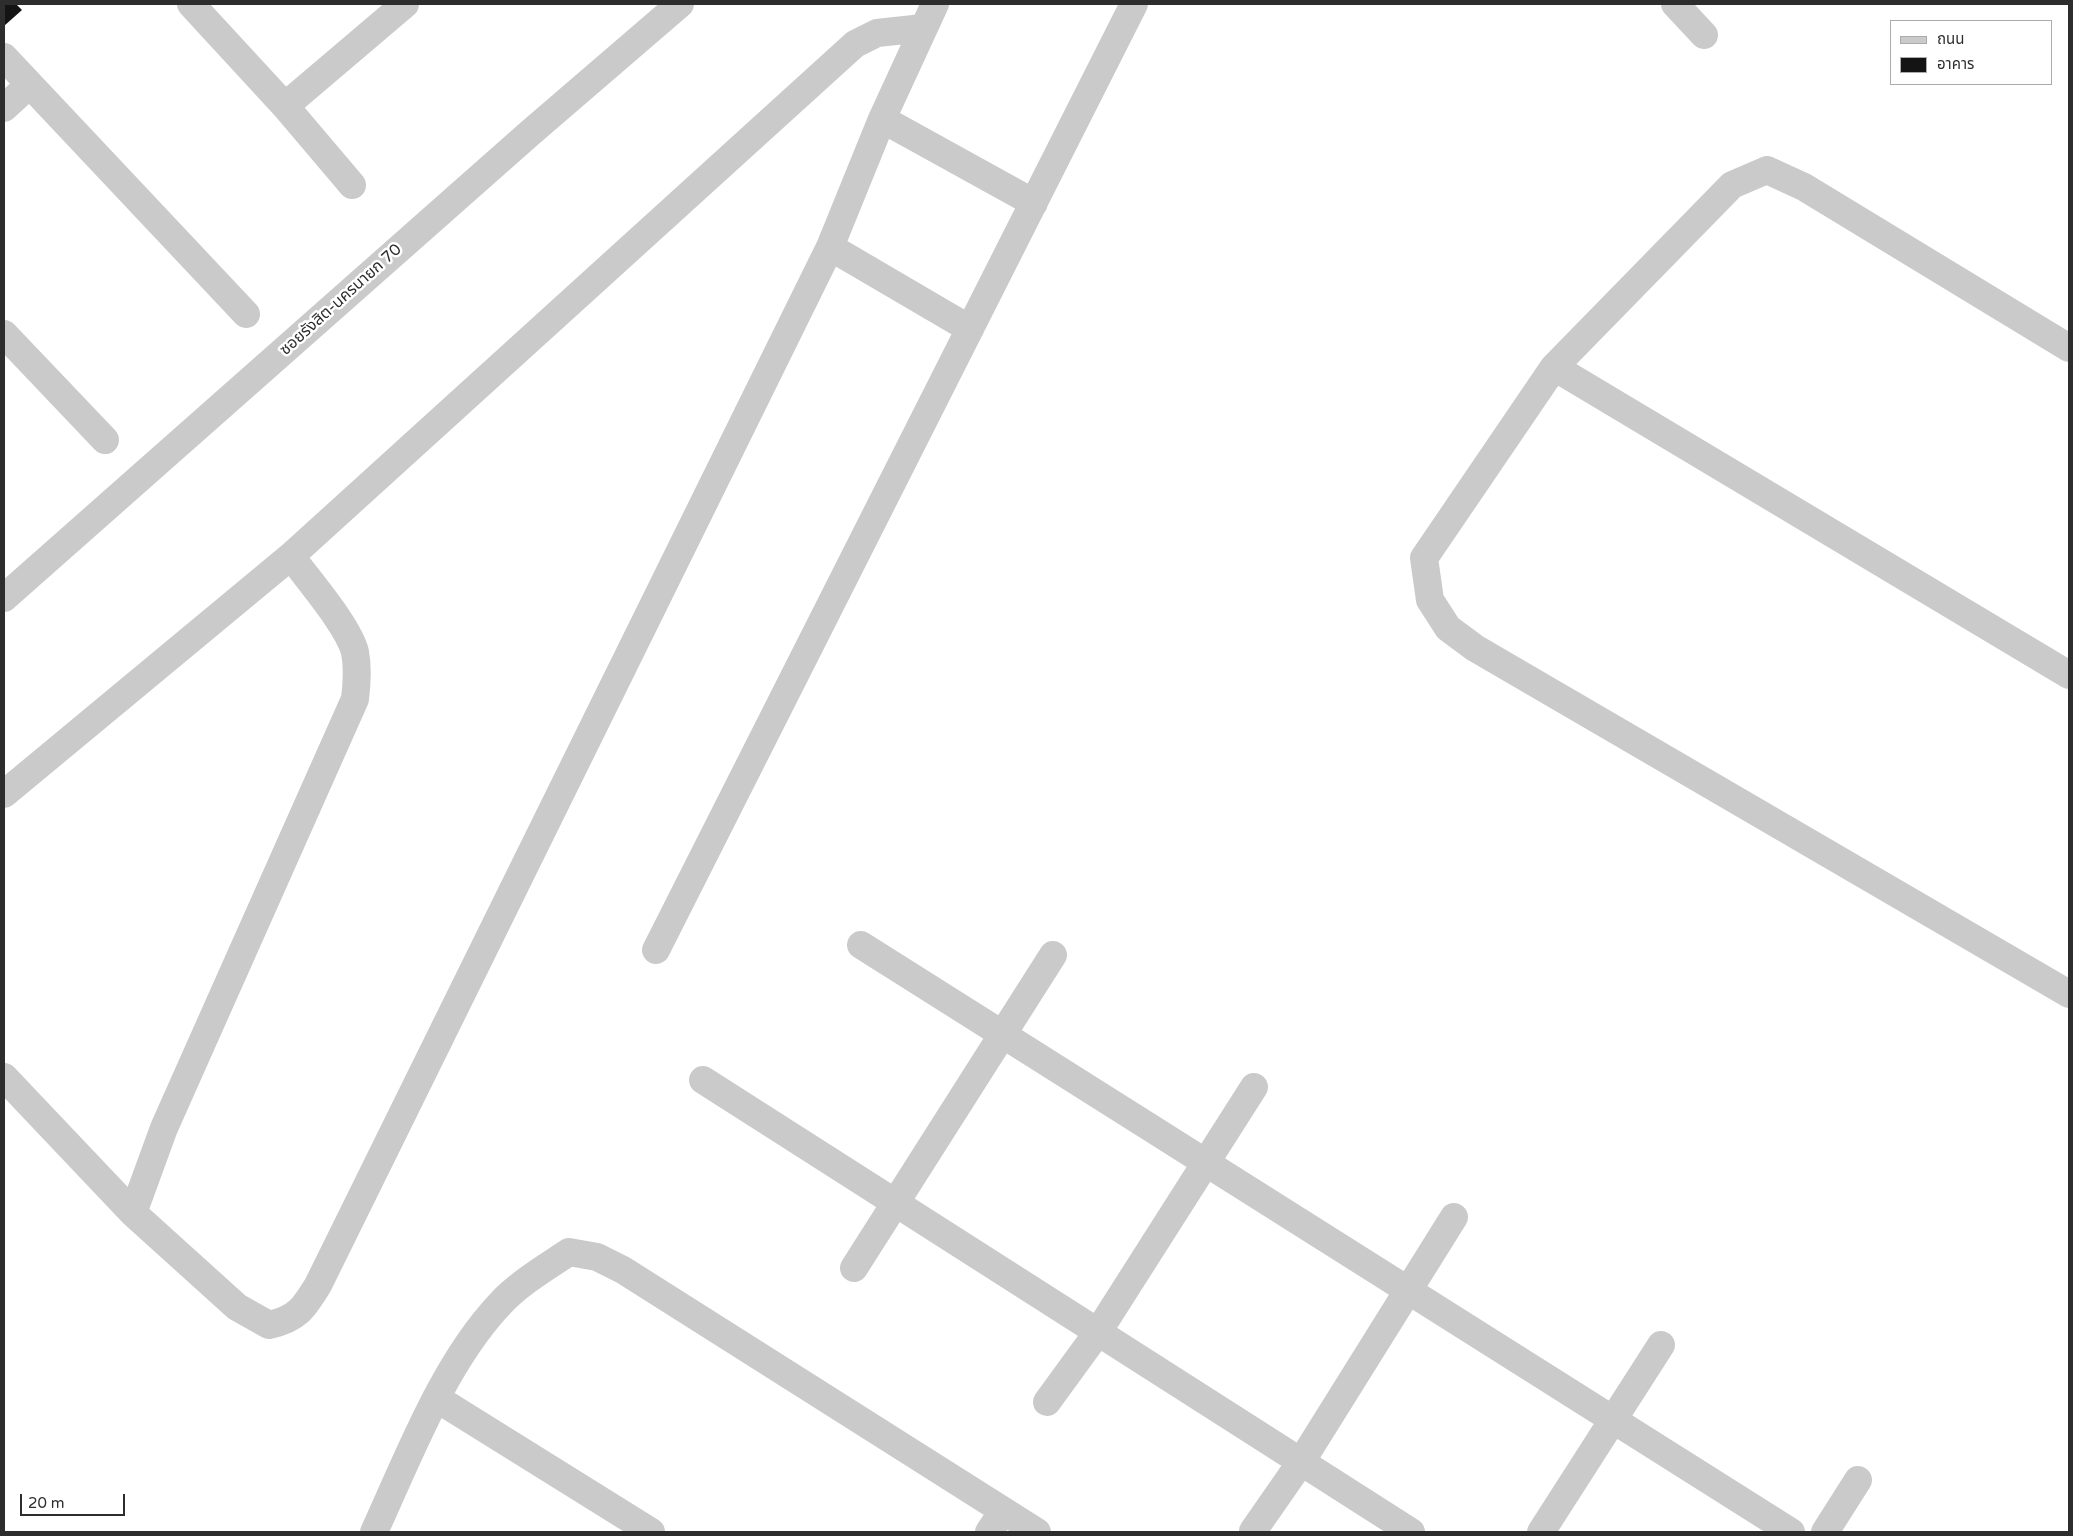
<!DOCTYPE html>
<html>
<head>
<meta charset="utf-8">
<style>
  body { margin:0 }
  #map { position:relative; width:2073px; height:1536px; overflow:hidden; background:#fff; font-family:"Varela Round","Noto Sans Thai",sans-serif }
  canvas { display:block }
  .frame { position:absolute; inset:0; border:5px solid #2d2d2d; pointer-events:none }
  .legend { position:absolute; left:1890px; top:20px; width:162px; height:65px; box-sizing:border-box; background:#fff; border:1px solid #ababab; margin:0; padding:6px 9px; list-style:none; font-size:15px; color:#2d2d2d }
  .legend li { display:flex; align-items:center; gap:10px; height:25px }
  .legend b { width:25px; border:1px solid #ababab }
  .scale { position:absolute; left:20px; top:1494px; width:105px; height:22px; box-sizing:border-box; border:2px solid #2d2d2d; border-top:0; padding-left:6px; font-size:15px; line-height:18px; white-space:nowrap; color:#2d2d2d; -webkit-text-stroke:4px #fff; paint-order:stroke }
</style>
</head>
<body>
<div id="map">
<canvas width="2073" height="1536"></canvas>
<div class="frame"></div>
<ul class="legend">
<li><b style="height:6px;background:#cacaca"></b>ถนน</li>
<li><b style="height:14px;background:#141414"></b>อาคาร</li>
</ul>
<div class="scale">20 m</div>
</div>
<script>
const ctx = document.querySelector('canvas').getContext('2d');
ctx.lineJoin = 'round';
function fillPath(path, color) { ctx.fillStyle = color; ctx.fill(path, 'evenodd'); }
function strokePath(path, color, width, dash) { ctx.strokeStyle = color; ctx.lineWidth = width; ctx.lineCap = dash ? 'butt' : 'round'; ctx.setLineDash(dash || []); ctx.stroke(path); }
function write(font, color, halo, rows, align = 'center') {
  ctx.font = font + ' "Varela Round","Noto Sans Thai",sans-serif'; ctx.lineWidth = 5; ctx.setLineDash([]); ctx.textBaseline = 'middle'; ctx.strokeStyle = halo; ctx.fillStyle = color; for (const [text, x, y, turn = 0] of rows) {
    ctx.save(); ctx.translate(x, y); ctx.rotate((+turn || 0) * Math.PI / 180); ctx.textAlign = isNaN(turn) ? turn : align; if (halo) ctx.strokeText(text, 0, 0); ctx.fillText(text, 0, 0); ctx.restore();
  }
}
const building = new Path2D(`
  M 4,4 L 16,4 L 22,10 L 4,26 Z`);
const minor = new Path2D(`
  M 191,4 L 285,106 L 352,185
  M 1675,4 L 1704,35
  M 4,57 L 246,314
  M 285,106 L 405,4
  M 4,108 L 29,85
  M 882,119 L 1034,203
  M 830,247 L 970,329
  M 4,334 L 105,440
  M 2069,348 L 1804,187 L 1767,170 L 1732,185 L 1554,367 L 1424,558 L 1430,600 L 1448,628 L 1475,648 L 2069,994
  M 1554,367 L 2069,675
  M 4,598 L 530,133 L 680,4
  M 4,794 L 291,556 L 855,44 L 877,33 L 923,28
  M 861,945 L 1791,1532
  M 656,950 L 1134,4
  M 4,1077 L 133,1213 L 237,1307 L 269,1325 C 297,1319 304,1308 318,1285 L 830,247 L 882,119 L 935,4
  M 703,1080 L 1411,1532
  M 133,1213 L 164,1128 L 355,699 C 357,683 358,668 355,652 C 348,625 308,580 291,556
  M 854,1268 L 1053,955
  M 436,1398 L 651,1532
  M 1047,1402 L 1098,1332 L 1254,1087
  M 1253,1531 L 1301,1462 L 1454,1217
  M 374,1532 C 408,1458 443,1365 499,1305 C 518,1284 545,1268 569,1252 L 597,1257 L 623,1270 L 1037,1532
  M 989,1532 L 1003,1511
  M 1541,1532 L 1661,1345
  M 1825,1532 L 1858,1480`);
const streetNames = [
  ["ซอยรังสิต-นครนายก 70",341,300,-42]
];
fillPath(building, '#141414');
strokePath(minor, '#cacaca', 28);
write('16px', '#2d2d2d', '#fff', streetNames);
</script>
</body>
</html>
